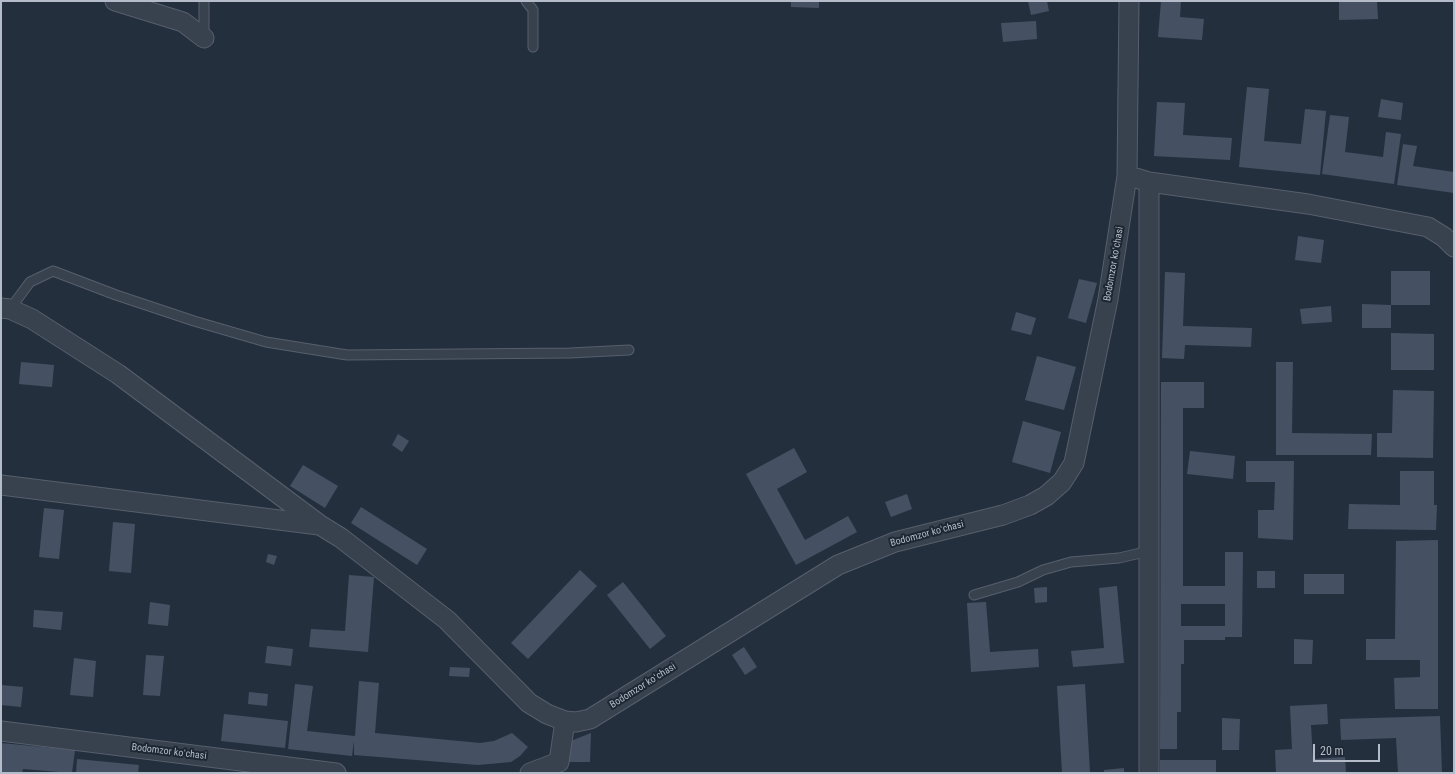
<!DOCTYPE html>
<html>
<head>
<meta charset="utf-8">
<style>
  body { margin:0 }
  #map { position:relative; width:1455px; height:774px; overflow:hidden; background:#242f3e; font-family:"Roboto Condensed",sans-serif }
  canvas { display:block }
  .frame { position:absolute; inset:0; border:2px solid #b4bcc9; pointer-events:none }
  .scale { position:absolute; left:1313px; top:744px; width:67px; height:18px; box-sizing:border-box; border:2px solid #b4bcc9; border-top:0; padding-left:5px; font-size:12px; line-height:14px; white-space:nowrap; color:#b4bcc9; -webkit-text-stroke:3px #1d2633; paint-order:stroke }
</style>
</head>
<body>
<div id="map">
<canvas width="1455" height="774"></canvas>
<div class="frame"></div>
<div class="scale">20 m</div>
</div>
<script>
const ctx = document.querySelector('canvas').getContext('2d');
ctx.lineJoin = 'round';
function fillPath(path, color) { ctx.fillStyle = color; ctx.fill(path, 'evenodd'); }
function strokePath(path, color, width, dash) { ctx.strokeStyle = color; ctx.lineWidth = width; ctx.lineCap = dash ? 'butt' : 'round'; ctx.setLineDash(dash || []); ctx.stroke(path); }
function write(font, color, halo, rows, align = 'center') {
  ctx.font = font + ' "Roboto Condensed",sans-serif'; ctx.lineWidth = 4; ctx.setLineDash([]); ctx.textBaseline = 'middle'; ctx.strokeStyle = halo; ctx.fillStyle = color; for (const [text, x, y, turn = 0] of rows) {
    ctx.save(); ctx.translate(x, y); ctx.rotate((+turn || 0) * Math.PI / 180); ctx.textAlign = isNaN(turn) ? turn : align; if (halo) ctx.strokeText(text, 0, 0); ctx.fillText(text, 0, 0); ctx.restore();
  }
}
const building = new Path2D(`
  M 791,1 L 819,1 L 819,8 L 791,7 Z
  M 1028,1 L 1047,1 L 1049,11 L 1031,15 Z
  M 1161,1 L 1181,1 L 1180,17 L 1204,19 L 1202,40 L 1158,37 Z
  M 1339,1 L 1377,1 L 1378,19 L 1339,20 Z
  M 1036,21 L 1037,39 L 1003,42 L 1001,23 Z
  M 1247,87 L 1269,89 L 1264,141 L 1301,144 L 1305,109 L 1326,111 L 1320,175 L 1239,167 Z
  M 1381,99 L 1403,103 L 1401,120 L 1378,117 Z
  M 1157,102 L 1185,103 L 1183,135 L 1232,138 L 1230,160 L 1154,156 Z
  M 1330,115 L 1349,117 L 1345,152 L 1383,157 L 1386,132 L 1401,134 L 1394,184 L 1322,174 Z
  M 1403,144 L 1417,146 L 1413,166 L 1454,172 L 1454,193 L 1397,185 Z
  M 1298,236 L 1324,240 L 1321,263 L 1295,260 Z
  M 1391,271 L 1430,271 L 1430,305 L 1391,305 Z
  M 1165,272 L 1185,273 L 1183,326 L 1252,328 L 1251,347 L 1185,345 L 1184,359 L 1162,358 Z
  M 1079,279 L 1097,283 L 1086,323 L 1068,318 Z
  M 1362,304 L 1391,305 L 1391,328 L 1362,328 Z
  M 1331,306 L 1332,322 L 1302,324 L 1300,309 Z
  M 1016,312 L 1036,318 L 1031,335 L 1011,330 Z
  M 1391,333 L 1434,334 L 1434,370 L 1391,370 Z
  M 1037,356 L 1076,367 L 1064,410 L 1025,400 Z
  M 21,362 L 54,365 L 52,387 L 19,384 Z
  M 1276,362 L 1293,362 L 1292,433 L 1372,434 L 1371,455 L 1276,455 Z
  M 1161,382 L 1204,382 L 1204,408 L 1183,408 L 1183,586 L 1225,586 L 1225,552 L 1243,552 L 1242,637 L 1225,637 L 1225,640 L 1184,640 L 1184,664 L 1181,664 L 1181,712 L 1177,712 L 1177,749 L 1160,749 ZM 1181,604 L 1225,604 L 1225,626 L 1181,626 Z
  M 1393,390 L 1434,391 L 1433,458 L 1377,457 L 1377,433 L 1392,433 Z
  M 1023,421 L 1061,432 L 1050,473 L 1012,462 Z
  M 398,434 L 409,441 L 402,452 L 392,445 Z
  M 794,448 L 807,472 L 777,489 L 805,540 L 848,516 L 857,532 L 796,565 L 746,474 Z
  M 1190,451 L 1235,456 L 1233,479 L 1187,474 Z
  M 1246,461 L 1294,461 L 1293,540 L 1258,538 L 1258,510 L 1274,510 L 1275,482 L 1246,482 Z
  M 303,465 L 338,486 L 325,508 L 290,486 Z
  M 1400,471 L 1434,471 L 1434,505 L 1437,505 L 1436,530 L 1348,529 L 1349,504 L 1400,505 Z
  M 907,494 L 912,509 L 891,517 L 885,502 Z
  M 361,507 L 427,549 L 417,565 L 351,523 Z
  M 44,508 L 64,510 L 59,559 L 39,557 Z
  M 113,522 L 135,524 L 131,573 L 109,571 Z
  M 1438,540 L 1438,709 L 1395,709 L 1394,678 L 1420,677 L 1420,660 L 1366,660 L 1366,639 L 1395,639 L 1396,541 Z
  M 268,554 L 277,556 L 274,565 L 266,562 Z
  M 580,570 L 597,586 L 528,659 L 511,643 Z
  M 1257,571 L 1275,571 L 1275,588 L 1257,588 Z
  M 1304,574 L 1344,574 L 1344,594 L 1304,594 Z
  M 349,575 L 374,577 L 368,652 L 309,647 L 311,629 L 345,631 Z
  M 623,582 L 666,636 L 650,649 L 607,595 Z
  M 1117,586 L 1124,663 L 1073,667 L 1071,651 L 1104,648 L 1099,588 Z
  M 1047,587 L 1047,602 L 1035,603 L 1034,588 Z
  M 150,602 L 170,605 L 168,626 L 148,624 Z
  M 986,602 L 990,652 L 1038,649 L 1039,667 L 971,672 L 967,603 Z
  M 34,610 L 63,612 L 61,630 L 33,627 Z
  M 1294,639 L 1313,640 L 1312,664 L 1294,664 Z
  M 267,646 L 293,649 L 291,666 L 265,663 Z
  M 744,647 L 757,667 L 745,675 L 732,655 Z
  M 146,655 L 164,656 L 160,696 L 143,695 Z
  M 74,658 L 96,661 L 93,697 L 70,695 Z
  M 450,667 L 470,668 L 469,677 L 449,676 Z
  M 359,681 L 379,683 L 375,733 L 480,743 L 494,741 L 512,733 L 528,747 L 520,756 L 511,762 L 478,765 L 354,755 L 354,741 L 352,756 L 288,749 L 295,684 L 313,686 L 307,731 L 355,736 Z
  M 1085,684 L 1090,773 L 1062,773 L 1057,686 Z
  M 1,685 L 23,687 L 21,707 L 1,705 Z
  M 249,692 L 268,694 L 267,706 L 248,704 Z
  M 1327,704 L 1328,724 L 1311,725 L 1313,759 L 1345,757 L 1346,773 L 1276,773 L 1275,750 L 1292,749 L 1290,706 Z
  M 224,714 L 288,721 L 285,748 L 221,741 Z
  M 1440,716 L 1442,773 L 1398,773 L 1396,738 L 1341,740 L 1340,719 Z
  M 1222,718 L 1240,719 L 1239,750 L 1222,750 Z
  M 591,733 L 590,762 L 568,762 L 568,742 Z
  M 1,743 L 75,750 L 72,773 L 23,769 L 22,773 L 1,773 Z
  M 77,759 L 139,765 L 138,773 L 76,773 Z
  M 1160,760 L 1216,760 L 1216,773 L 1160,773 Z
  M 1124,768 L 1124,773 L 1104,773 L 1104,770 Z`);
const lane = new Path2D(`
  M 526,1 L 533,10 L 533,47
  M 204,38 L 204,1
  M 10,309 L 30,282 L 53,271 L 116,295 L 194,321 L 266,342 L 347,355 L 570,353 L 629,350
  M 974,595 L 1018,582 L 1043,570 L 1071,562 L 1119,558 L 1149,551`);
const street = new Path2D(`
  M 115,1 L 183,22 L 204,38
  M 1136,178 L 1149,182 L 1308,204 L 1428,227 L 1444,237 L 1454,247
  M 1149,182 L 1149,773
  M 1,308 L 10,309 L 32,319 L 118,374 L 320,525 L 341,538 L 447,620 L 529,703 L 547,714 L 565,721
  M 1,485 L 319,525
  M 1,731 L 336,773
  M 530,773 L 559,762 L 565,721 L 576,722 L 590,719 L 838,565 L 895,542 L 1003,515 L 1030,505 L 1046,496 L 1062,482 L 1074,463 L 1108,299 L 1127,176 L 1129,1`);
const streetNames = [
  ["Bodomzor koʻchasi",1114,264,-80],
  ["Bodomzor koʻchasi",927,534,-15],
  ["Bodomzor koʻchasi",643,686,-32],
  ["Bodomzor koʻchasi",169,752,7]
];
fillPath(building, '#455162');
strokePath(lane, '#565f6c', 11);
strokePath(street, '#565f6c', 21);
strokePath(lane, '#38414e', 9);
strokePath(street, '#38414e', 19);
write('10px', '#b4bcc9', '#1d2633', streetNames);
</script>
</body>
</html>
